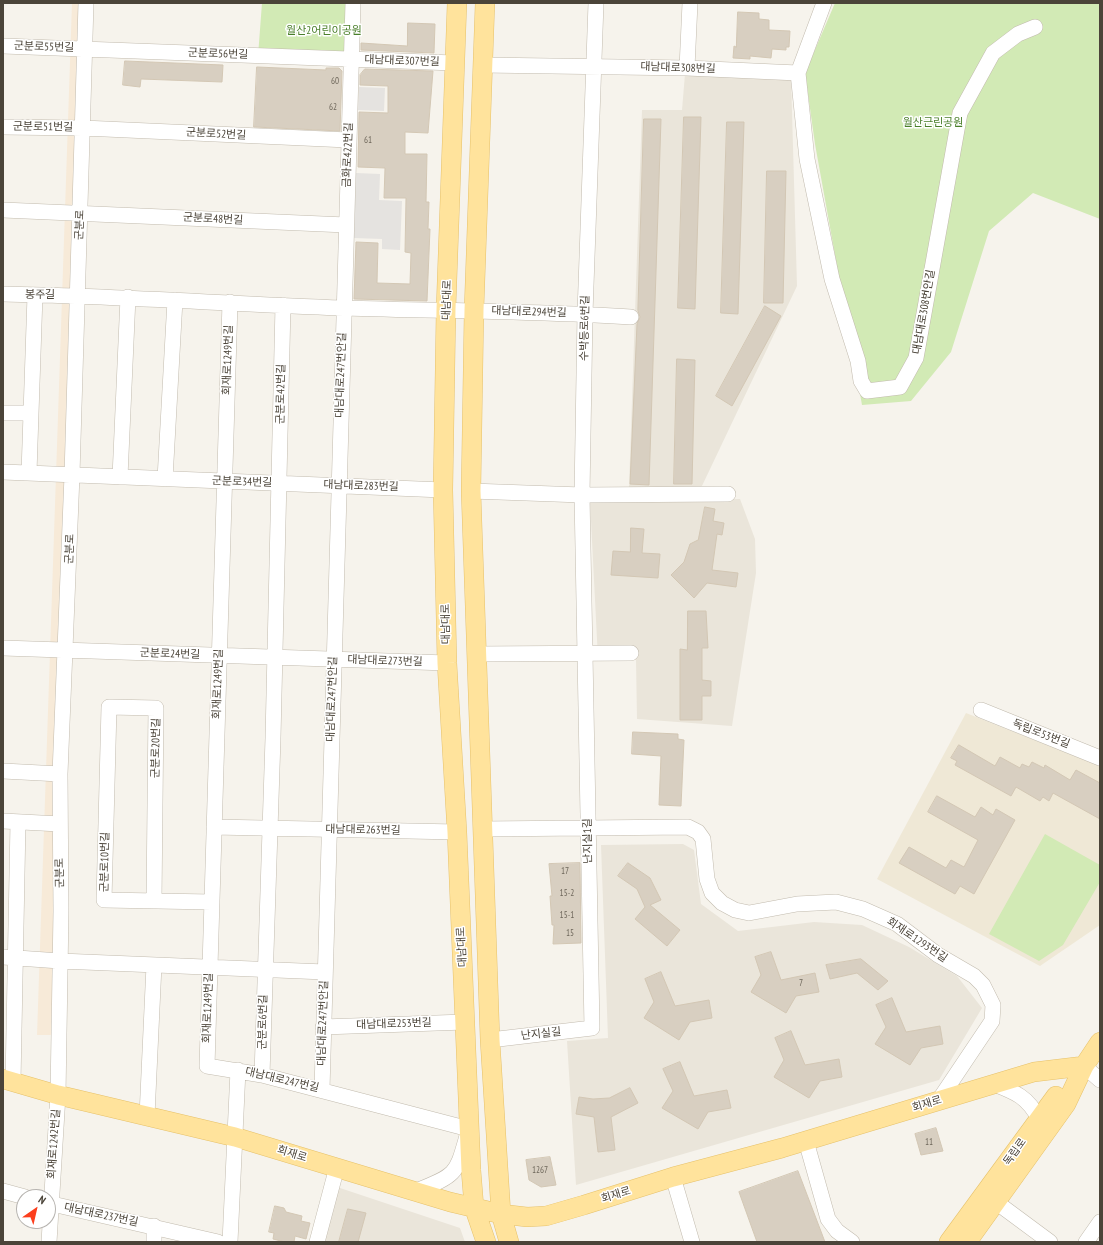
<!DOCTYPE html>
<html>
<head>
<meta charset="utf-8">
<style>
  body { margin:0 }
  #map { position:relative; width:1103px; height:1245px; overflow:hidden; background:#f6f3ec; font-family:"PT Sans Narrow",sans-serif }
  canvas { display:block }
  .frame { position:absolute; inset:0; border:4px solid #4b4439; pointer-events:none }
  .north { position:absolute; left:16px; top:1189px; width:40px; height:40px; box-sizing:border-box; background:#fff; border:1px solid #b7b4b0; border-radius:50%; rotate:34deg; font-size:11px; font-weight:700; line-height:16px; text-align:center; color:#4b4439 }
  .north::after { content:''; display:block; margin:auto; width:14px; height:18px; background:#fc3f1d; clip-path:polygon(50% 0,100% 100%,50% 72%,0 100%) }
</style>
</head>
<body>
<div id="map">
<canvas width="1103" height="1245"></canvas>
<div class="frame"></div>
<div class="north">N</div>
</div>
<script>
const ctx = document.querySelector('canvas').getContext('2d');
ctx.lineJoin = 'round';
function fillPath(path, color) { ctx.fillStyle = color; ctx.fill(path, 'evenodd'); }
function strokePath(path, color, width, dash) { ctx.strokeStyle = color; ctx.lineWidth = width; ctx.lineCap = dash ? 'butt' : 'round'; ctx.setLineDash(dash || []); ctx.stroke(path); }
function write(font, color, halo, rows, align = 'center') {
  ctx.font = font + ' "PT Sans Narrow","Noto Sans KR",sans-serif'; ctx.lineWidth = 3; ctx.setLineDash([]); ctx.textBaseline = 'middle'; ctx.strokeStyle = halo; ctx.fillStyle = color; for (const [text, x, y, turn = 0] of rows) {
    ctx.save(); ctx.translate(x, y); ctx.rotate((+turn || 0) * Math.PI / 180); ctx.textAlign = isNaN(turn) ? turn : align; if (halo) ctx.strokeText(text, 0, 0); ctx.fillText(text, 0, 0); ctx.restore();
  }
}
const residential = new Path2D(`
  M 685,74 L 791,77 L 797,286 L 701,488 L 629,487 L 642,110 L 682,110 Z
  M 740,499 L 755,539 L 756,573 L 732,726 L 637,719 L 636,660 L 598,659 L 590,501 Z
  M 683,844 L 694,850 L 701,904 L 738,931 L 814,922 L 862,925 L 909,947 L 957,976 L 982,1008 L 939,1080 L 576,1185 L 567,1041 L 608,1038 L 601,845 Z
  M 337,1187 L 460,1228 L 465,1242 L 323,1242 Z`);
const commercial = new Path2D(`
  M 72,3 L 83,3 L 51,1035 L 37,1035 Z`);
const education = new Path2D(`
  M 966,713 L 1100,766 L 1100,925 L 1040,966 L 877,879 Z`);
const green = new Path2D(`
  M 262,3 L 353,3 L 351,59 L 258,56 Z
  M 835,3 L 1100,3 L 1100,219 L 1033,193 L 989,231 L 951,352 L 911,401 L 862,405 L 815,144 L 805,73 Z
  M 1045,834 L 1100,865 L 1100,882 L 1063,945 L 1039,961 L 989,934 Z`);
const parking = new Path2D(`
  M 359,87 L 385,88 L 384,111 L 358,110 Z
  M 356,173 L 380,174 L 379,200 L 402,201 L 400,250 L 382,249 L 382,239 L 354,238 Z`);
const building = new Path2D(`
  M 738,12 L 759,13 L 759,19 L 769,20 L 769,30 L 790,31 L 789,47 L 786,47 L 786,50 L 772,49 L 771,58 L 750,56 L 750,59 L 733,58 L 734,46 L 736,47 Z
  M 408,23 L 435,24 L 434,53 L 361,50 L 361,43 L 407,46 Z
  M 125,61 L 223,65 L 222,82 L 141,79 L 140,87 L 123,85 Z
  M 257,67 L 326,70 L 326,68 L 339,68 L 342,71 L 340,131 L 254,127 Z
  M 365,69 L 433,71 L 428,133 L 405,132 L 405,154 L 427,154 L 426,202 L 429,202 L 428,229 L 430,229 L 427,301 L 354,299 L 356,242 L 378,243 L 377,283 L 410,284 L 411,253 L 405,252 L 406,198 L 384,198 L 385,168 L 358,167 L 359,112 L 388,113 L 388,86 L 360,85 L 360,75 Z
  M 684,117 L 701,117 L 695,309 L 678,308 Z
  M 644,119 L 661,119 L 649,485 L 630,484 L 637,324 L 640,317 L 638,311 Z
  M 727,122 L 744,122 L 738,314 L 721,313 Z
  M 767,171 L 786,171 L 783,303 L 764,303 Z
  M 765,306 L 781,316 L 732,406 L 716,396 Z
  M 677,359 L 695,360 L 692,484 L 674,484 Z
  M 705,507 L 715,509 L 713,521 L 724,523 L 722,535 L 717,534 L 712,570 L 738,573 L 736,587 L 707,583 L 694,598 L 671,575 L 684,562 L 690,544 L 698,540 Z
  M 631,528 L 644,529 L 642,553 L 660,554 L 658,578 L 611,575 L 613,551 L 630,552 Z
  M 688,611 L 706,611 L 708,648 L 702,648 L 702,680 L 711,681 L 711,696 L 702,696 L 702,720 L 680,720 L 680,649 L 687,650 Z
  M 633,732 L 678,734 L 678,739 L 684,740 L 681,806 L 659,805 L 661,756 L 632,754 Z
  M 959,745 L 995,766 L 1000,757 L 1020,768 L 1022,764 L 1029,767 L 1032,762 L 1044,768 L 1045,765 L 1070,780 L 1076,770 L 1100,783 L 1100,819 L 1053,793 L 1049,801 L 1043,797 L 1040,801 L 1016,787 L 1011,796 L 955,765 L 957,761 L 951,758 Z
  M 937,796 L 975,817 L 981,807 L 993,815 L 996,809 L 1015,820 L 974,894 L 960,886 L 955,894 L 899,863 L 909,847 L 946,868 L 951,860 L 964,867 L 978,840 L 928,812 Z
  M 580,863 L 581,943 L 553,944 L 554,925 L 552,925 L 550,896 L 552,896 L 549,864 Z
  M 628,863 L 650,878 L 661,900 L 650,905 L 680,930 L 667,946 L 635,919 L 645,907 L 637,889 L 618,876 Z
  M 771,952 L 781,980 L 815,973 L 819,992 L 796,996 L 786,1013 L 751,992 L 761,975 L 755,957 Z
  M 861,959 L 888,981 L 878,990 L 857,973 L 830,979 L 826,965 Z
  M 661,972 L 675,1006 L 709,1000 L 712,1018 L 690,1022 L 679,1040 L 644,1018 L 654,1002 L 645,979 Z
  M 892,998 L 906,1032 L 940,1026 L 943,1044 L 921,1048 L 910,1065 L 875,1044 L 886,1027 L 876,1005 Z
  M 791,1031 L 805,1065 L 839,1059 L 842,1077 L 820,1081 L 809,1098 L 774,1077 L 784,1060 L 775,1038 Z
  M 680,1062 L 694,1096 L 727,1090 L 731,1108 L 708,1112 L 698,1129 L 662,1108 L 673,1091 L 663,1069 Z
  M 630,1088 L 638,1103 L 611,1117 L 615,1150 L 598,1152 L 594,1117 L 576,1114 L 579,1097 L 593,1099 L 609,1098 Z
  M 936,1128 L 943,1151 L 921,1155 L 915,1134 Z
  M 550,1157 L 556,1185 L 541,1187 L 529,1180 L 526,1160 Z
  M 798,1171 L 825,1242 L 757,1242 L 739,1192 Z
  M 275,1206 L 284,1208 L 286,1212 L 302,1216 L 301,1221 L 310,1223 L 306,1239 L 295,1236 L 294,1242 L 285,1242 L 273,1239 L 274,1233 L 269,1232 Z
  M 348,1209 L 366,1213 L 358,1242 L 339,1242 Z`);
const minor = new Path2D(`
  M 824,3 L 798,73 L 807,159 L 832,279 L 858,361 L 861,381 L 867,391 L 900,387 L 916,358 L 960,113 L 993,53 L 1018,34 L 1035,27
  M 3,46 L 454,63
  M 483,65 L 687,68 L 798,73
  M 687,68 L 690,3
  M 3,127 L 83,128 L 348,140
  M 3,210 L 346,225
  M 3,294 C 117,296 230,304 344,308 C 439,311 535,311 631,317
  M 230,302 L 207,1066 L 262,1075 L 469,1129 C 456,1173 460,1174 416,1191
  M 3,413 L 31,413
  M 3,472 L 443,490
  M 29,473 L 35,295
  M 120,477 L 128,297
  M 165,479 L 175,300
  M 471,491 L 582,495 L 728,494
  M 3,648 L 447,663
  M 476,654 L 631,653
  M 981,710 L 1100,758
  M 3,771 L 60,774
  M 3,821 L 60,824
  M 214,827 L 457,832
  M 482,829 L 688,827 L 698,832 L 703,839 L 707,879 L 712,893 L 722,903 L 735,910 L 749,913 L 797,904 L 836,902 L 863,909 L 897,924 L 938,955 L 974,976 L 983,985 L 993,1005 L 992,1021 L 939,1100
  M 154,901 L 156,708 L 109,707 L 104,900 L 211,902
  M 3,957 L 60,961 L 325,972
  M 323,1027 L 465,1022
  M 490,1040 L 592,1028 L 582,495 L 585,314 L 596,3
  M 1084,1066 L 1100,1080
  M 262,1075 L 273,738 L 283,305
  M 13,1082 L 18,822
  M 994,1084 C 1015,1092 1028,1097 1039,1119
  M 322,1090 L 353,3
  M 147,1116 L 154,965
  M 806,1141 L 828,1219 L 837,1231 L 852,1242
  M 673,1177 L 692,1242
  M 3,1191 L 25,1197
  M 996,1202 L 1050,1242
  M 48,1203 L 218,1242
  M 49,1242 L 58,1095 L 61,911 L 60,774 L 72,475 L 86,3
  M 154,1242 L 154,1226
  M 230,1242 L 238,1070
  M 317,1242 L 337,1167
  M 1086,1242 L 1100,1222`);
const major = new Path2D(`
  M 457,3 L 446,309 L 443,490 L 447,663 L 457,832 L 471,1170 L 474,1207 L 486,1242
  M 485,3 L 474,310 L 471,491 L 490,1040 L 501,1214 L 509,1242
  M 3,1079 L 58,1095 L 235,1137 L 450,1202 L 501,1214 L 527,1217 L 546,1216 L 584,1205 L 673,1177 L 782,1148 L 1034,1072 L 1084,1066
  M 949,1242 L 1056,1096
  M 967,1242 L 1066,1104 L 1084,1066 L 1100,1042`);
const numberNames = [
  ["60",335,81],
  ["62",333,107],
  ["61",368,140],
  ["17",565,871],
  ["15-2",567,893],
  ["15-1",567,915],
  ["15",570,933],
  ["7",801,983],
  ["11",929,1142],
  ["1267",540,1170]
];
const parkNames = [
  ["월산2어린이공원",324,31],
  ["월산근린공원",933,123]
];
const streetNames = [
  ["군분로55번길",44,47,2],
  ["군분로56번길",218,54,2],
  ["대남대로307번길",402,61,2],
  ["대남대로308번길",678,68,2],
  ["군분로51번길",43,127,1],
  ["군분로52번길",216,134,3],
  ["금화로422번길",348,155,-88],
  ["군분로48번길",213,219,3],
  ["군분로",80,225,-88],
  ["봉주길",40,295],
  ["대남대로",447,300,-88],
  ["대남대로294번길",529,312,2],
  ["대남대로308번안길",924,312,-80],
  ["수박등로6번길",585,328,-89],
  ["회재로1249번길",228,360,-88],
  ["대남대로247번안길",341,375,-88],
  ["군분로42번길",281,394,-89],
  ["군분로34번길",242,482,2],
  ["대남대로283번길",361,486,2],
  ["군분로",70,549,-88],
  ["대남대로",446,624,-91],
  ["군분로24번길",170,654,2],
  ["대남대로273번길",385,661,2],
  ["회재로1249번길",218,684,-88],
  ["대남대로247번안길",332,699,-88],
  ["독립로53번길",1041,734,21],
  ["군분로20번길",156,748,-89],
  ["대남대로263번길",363,830,1],
  ["난지실1길",588,841,-91],
  ["군분로10번길",105,862,-89],
  ["군분로",60,873,-91],
  ["회재로1293번길",917,940,34],
  ["대남대로",462,947,-93],
  ["회재로1249번길",208,1008,-88],
  ["군분로6번길",263,1022,-89],
  ["대남대로247번안길",323,1023,-88],
  ["대남대로253번길",394,1024,-2],
  ["난지실길",541,1034,-6],
  ["대남대로247번길",282,1080,13],
  ["회재로",927,1104,-17],
  ["회재로1242번길",54,1144,-86],
  ["독립로",1015,1152,-54],
  ["회재로",292,1154,17],
  ["회재로",616,1195,-17],
  ["대남대로237번길",101,1215,12]
];
fillPath(residential, '#eae5da');
fillPath(commercial, '#f7ead8');
fillPath(education, '#efe8d6');
fillPath(green, '#d2eab5');
fillPath(parking, '#e5e3e0');
fillPath(building, '#d8cfc1');
strokePath(building, '#d3c7b4', 1);
strokePath(minor, '#c2bbae', 16);
strokePath(major, '#e6c16a', 20);
strokePath(minor, '#fff', 15);
strokePath(major, '#ffe39c', 19);
write('9px', '#6e675b', null, numberNames);
write('11px', '#4a7f2a', '#fff', parkNames);
write('11px', '#4b4439', '#fff', streetNames);
</script>
</body>
</html>
